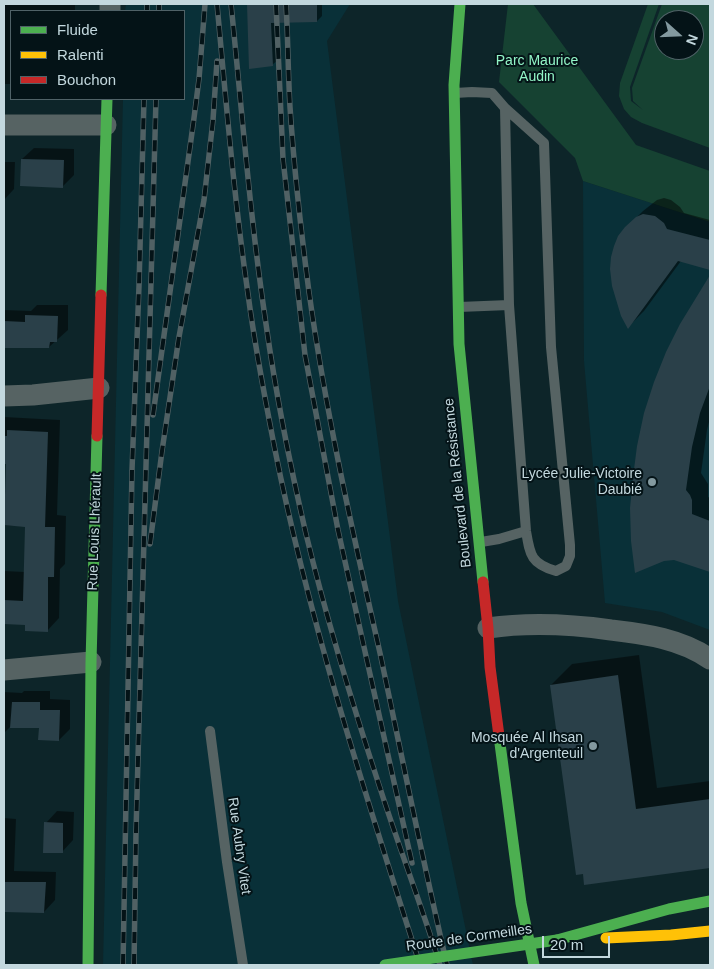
<!DOCTYPE html>
<html>
<head>
<meta charset="utf-8">
<style>
  body { margin:0 }
  #map { position:relative; width:714px; height:969px; overflow:hidden; background:#0d2529; font-family:Helvetica,sans-serif }
  canvas { display:block }
  .frame { position:absolute; inset:0; border:5px solid #c3d8de; pointer-events:none }
  .legend { position:absolute; left:10px; top:10px; width:175px; height:90px; box-sizing:border-box; background:#041317; border:1px solid #506267; margin:0; padding:6px 9px; list-style:none; font-size:15px; color:#c3d8de }
  .legend li { display:flex; align-items:center; gap:10px; height:25px }
  .legend b { width:25px; border:1px solid #506267 }
  .north { position:absolute; left:654px; top:10px; width:50px; height:50px; box-sizing:border-box; background:#041317; border:1px solid #506267; border-radius:50%; rotate:110deg; font-size:14px; font-weight:700; line-height:20px; text-align:center; color:#c3d8de }
  .north::after { content:''; display:block; margin:auto; width:18px; height:22px; background:#83999f; clip-path:polygon(50% 0,100% 100%,50% 72%,0 100%) }
  .scale { position:absolute; left:542px; top:936px; width:68px; height:22px; box-sizing:border-box; border:2px solid #c3d8de; border-top:0; padding-left:6px; font-size:15px; line-height:18px; white-space:nowrap; color:#c3d8de; -webkit-text-stroke:4px #041317; paint-order:stroke }
</style>
</head>
<body>
<div id="map">
<canvas width="714" height="969"></canvas>
<div class="frame"></div>
<ul class="legend">
<li><b style="height:6px;background:#4caf50"></b>Fluide</li>
<li><b style="height:6px;background:#ffc107"></b>Ralenti</li>
<li><b style="height:6px;background:#c62828"></b>Bouchon</li>
</ul>
<div class="north">N</div>
<div class="scale">20 m</div>
</div>
<script>
const ctx = document.querySelector('canvas').getContext('2d');
ctx.lineJoin = 'round';
function fillPath(path, color) { ctx.fillStyle = color; ctx.fill(path, 'evenodd'); }
function strokePath(path, color, width, dash) { ctx.strokeStyle = color; ctx.lineWidth = width; ctx.lineCap = dash ? 'butt' : 'round'; ctx.setLineDash(dash || []); ctx.stroke(path); }
function write(font, color, halo, rows, align = 'center') {
  ctx.font = font + ' Helvetica,sans-serif'; ctx.lineWidth = 4; ctx.setLineDash([]); ctx.textBaseline = 'middle'; ctx.strokeStyle = halo; ctx.fillStyle = color; for (const [text, x, y, turn = 0] of rows) {
    ctx.save(); ctx.translate(x, y); ctx.rotate((+turn || 0) * Math.PI / 180); ctx.textAlign = isNaN(turn) ? turn : align; if (halo) ctx.strokeText(text, 0, 0); ctx.fillText(text, 0, 0); ctx.restore();
  }
}
const built = new Path2D(`
  M 126,4 L 350,4 L 327,41 L 398,601 L 473,965 L 103,965 L 123,99 L 184,99 L 184,11 L 125,11 Z
  M 583,181 L 710,222 L 710,630 L 662,612 L 605,603 L 584,361 Z`);
const green = new Path2D(`
  M 508,4 L 533,4 L 636,145 L 710,171 L 710,222 L 583,181 L 575,158 L 499,82 Z
  M 648,4 L 659,4 L 630,87 L 631,101 L 643,110 L 633,101 L 632,88 L 662,4 L 710,4 L 710,148 L 642,123 L 631,117 L 624,109 L 619,96 L 620,83 ZM 664,20 L 694,20 L 694,50 L 664,50 Z`);
const shadow = new Path2D(`
  M 4,4 L 75,4 L 75,11 L 11,11 L 11,84 L 4,84 Z
  M 248,4 L 322,4 L 322,16 L 317,21 L 276,22 L 278,60 L 272,65 L 250,68 Z
  M 34,148 L 74,149 L 74,175 L 63,186 L 22,159 Z
  M 4,162 L 15,162 L 14,189 L 4,200 Z
  M 664,198 L 671,200 L 680,207 L 684,213 L 710,220 L 710,269 L 681,261 L 644,311 L 628,327 L 626,228 L 643,211 L 657,200 Z
  M 710,279 L 710,418 L 707,430 L 701,473 L 708,484 L 708,497 L 710,498 L 710,571 L 674,559 L 681,325 Z
  M 37,305 L 68,305 L 68,330 L 49,347 L 4,346 L 4,310 L 31,311 Z
  M 4,417 L 60,420 L 57,515 L 66,516 L 65,564 L 60,569 L 59,618 L 47,631 L 26,624 L 4,623 L 4,571 L 25,572 L 27,526 L 4,525 L 4,491 L 6,491 L 7,463 L 4,463 Z
  M 639,655 L 657,788 L 710,781 L 710,867 L 586,883 L 551,685 L 572,664 Z
  M 24,691 L 50,691 L 50,699 L 70,700 L 70,729 L 59,740 L 40,727 L 10,727 L 4,733 L 4,692 L 22,693 Z
  M 57,811 L 74,812 L 73,840 L 62,852 L 46,823 Z
  M 4,818 L 16,819 L 14,871 L 56,872 L 55,900 L 44,912 L 4,912 Z`);
const building = new Path2D(`
  M 247,4 L 317,4 L 317,22 L 271,23 L 273,66 L 249,69 Z
  M 21,159 L 64,160 L 63,188 L 20,186 Z
  M 643,214 L 655,216 L 664,223 L 667,229 L 710,240 L 710,270 L 678,261 L 628,329 L 621,316 L 612,286 L 610,269 L 611,257 L 614,246 L 618,236 L 625,227 L 636,217 Z
  M 710,275 L 710,386 L 700,413 L 692,447 L 686,490 L 690,495 L 692,500 L 692,514 L 710,521 L 710,572 L 674,560 L 664,561 L 635,573 L 631,541 L 630,508 L 633,477 L 637,446 L 644,413 L 654,382 L 666,352 L 680,324 Z
  M 25,315 L 58,316 L 57,342 L 50,342 L 49,348 L 4,348 L 4,321 L 25,322 Z
  M 7,430 L 48,432 L 45,527 L 55,527 L 54,577 L 48,577 L 48,632 L 25,631 L 25,625 L 4,624 L 4,600 L 23,601 L 25,527 L 4,525 L 6,464 L 4,464 L 4,436 L 7,436 Z
  M 618,675 L 636,809 L 710,799 L 710,868 L 584,885 L 583,874 L 576,875 L 550,685 Z
  M 12,702 L 40,702 L 40,710 L 60,710 L 59,741 L 38,740 L 39,728 L 10,728 Z
  M 44,822 L 63,823 L 63,853 L 43,853 Z
  M 4,882 L 46,882 L 44,913 L 4,912 Z`);
const lane = new Path2D(`
  M 455,93 L 472,92 L 492,93 L 505,108
  M 505,108 L 544,143 L 551,347 L 570,545 L 570,556 L 566,566 L 556,571 C 531,564 530,555 526,531 L 509,305 Z
  M 459,307 L 509,305
  M 481,542 L 499,539 L 526,531
  M 210,731 L 227,862 L 243,965`);
const street = new Path2D(`
  M 110,11 L 110,4
  M 4,125 L 106,125
  M 4,396 L 33,395 L 99,388
  M 488,628 C 530,622 569,624 611,630 C 646,634 681,639 710,659
  M 4,670 L 91,662`);
const fast = new Path2D(`
  M 460,4 L 454,85 L 459,344 L 483,582
  M 101,295 L 107,99
  M 499,736 L 521,903 L 534,965
  M 557,940 L 669,909 L 710,901
  M 88,965 L 91,662 L 97,436`);
const slow = new Path2D(`
  M 606,938 L 671,935 L 710,931`);
const jam = new Path2D(`
  M 97,436 L 101,295
  M 483,582 L 488,628 L 490,667 L 499,736`);
const rail = new Path2D(`
  M 217,4 C 226,101 234,198 248,294 C 255,347 265,399 275,450 C 310,625 366,796 420,965
  M 231,4 C 242,111 250,218 266,324 C 276,395 290,465 306,534 C 327,621 353,706 381,791 C 400,850 422,907 440,965
  M 276,4 L 283,159 L 305,355 L 338,530 L 412,863
  M 286,4 C 288,38 288,73 290,107 C 294,169 301,231 309,292 C 326,414 353,534 380,653 C 402,757 423,862 447,965
  M 147,11 L 147,4
  M 159,11 L 159,4
  M 153,415 L 194,118 L 199,79 L 205,4
  M 150,544 L 162,451 L 179,337 L 204,200 L 213,120 L 217,61
  M 123,965 L 132,470 L 139,286 L 144,99
  M 134,965 L 136,832 L 156,99`);
const fastBridge = new Path2D(`
  M 385,965 L 557,940`);
const markers = [
  [652,482,5,"#83999f"],
  [593,746,5,"#83999f"]
];
const parkNames = [
  ["Parc Maurice",537,61],
  ["Audin",537,77]
];
const poiNames = [
  ["Lycée Julie-Victoire",642,474],
  ["Daubié",642,490],
  ["Mosquée Al Ihsan",583,738],
  ["d'Argenteuil",583,754]
];
const streetNames = [
  ["Boulevard de la Résistance",458,483,-96],
  ["Rue Louis Lhérault",95,532,-88],
  ["Rue Aubry Vitet",239,846,82],
  ["Route de Cormeilles",469,938,-8]
];
fillPath(built, '#093038');
fillPath(green, '#164232');
fillPath(shadow, '#0007');
fillPath(building, '#2a4049');
strokePath(lane, '#566363', 10);
strokePath(street, '#566363', 21);
strokePath(fast, '#4caf50', 11);
strokePath(slow, '#ffc107', 11);
strokePath(jam, '#c62828', 11);
strokePath(rail, '#516164', 5.5);
strokePath(rail, '#041317', 4, [11]);
strokePath(fastBridge, '#4caf50', 11);
for (const [x, y, r, color] of markers) { const dot = new Path2D(); dot.arc(x, y, r, 0, 2 * Math.PI); ctx.fillStyle = color; ctx.fill(dot); strokePath(dot, '#041317', 2); }
write('14px', '#92f5c7', '#041317', parkNames);
write('14px', '#c3d8de', '#041317', poiNames, 'right');
write('14px', '#c3d8de', '#041317', streetNames);
</script>
</body>
</html>
